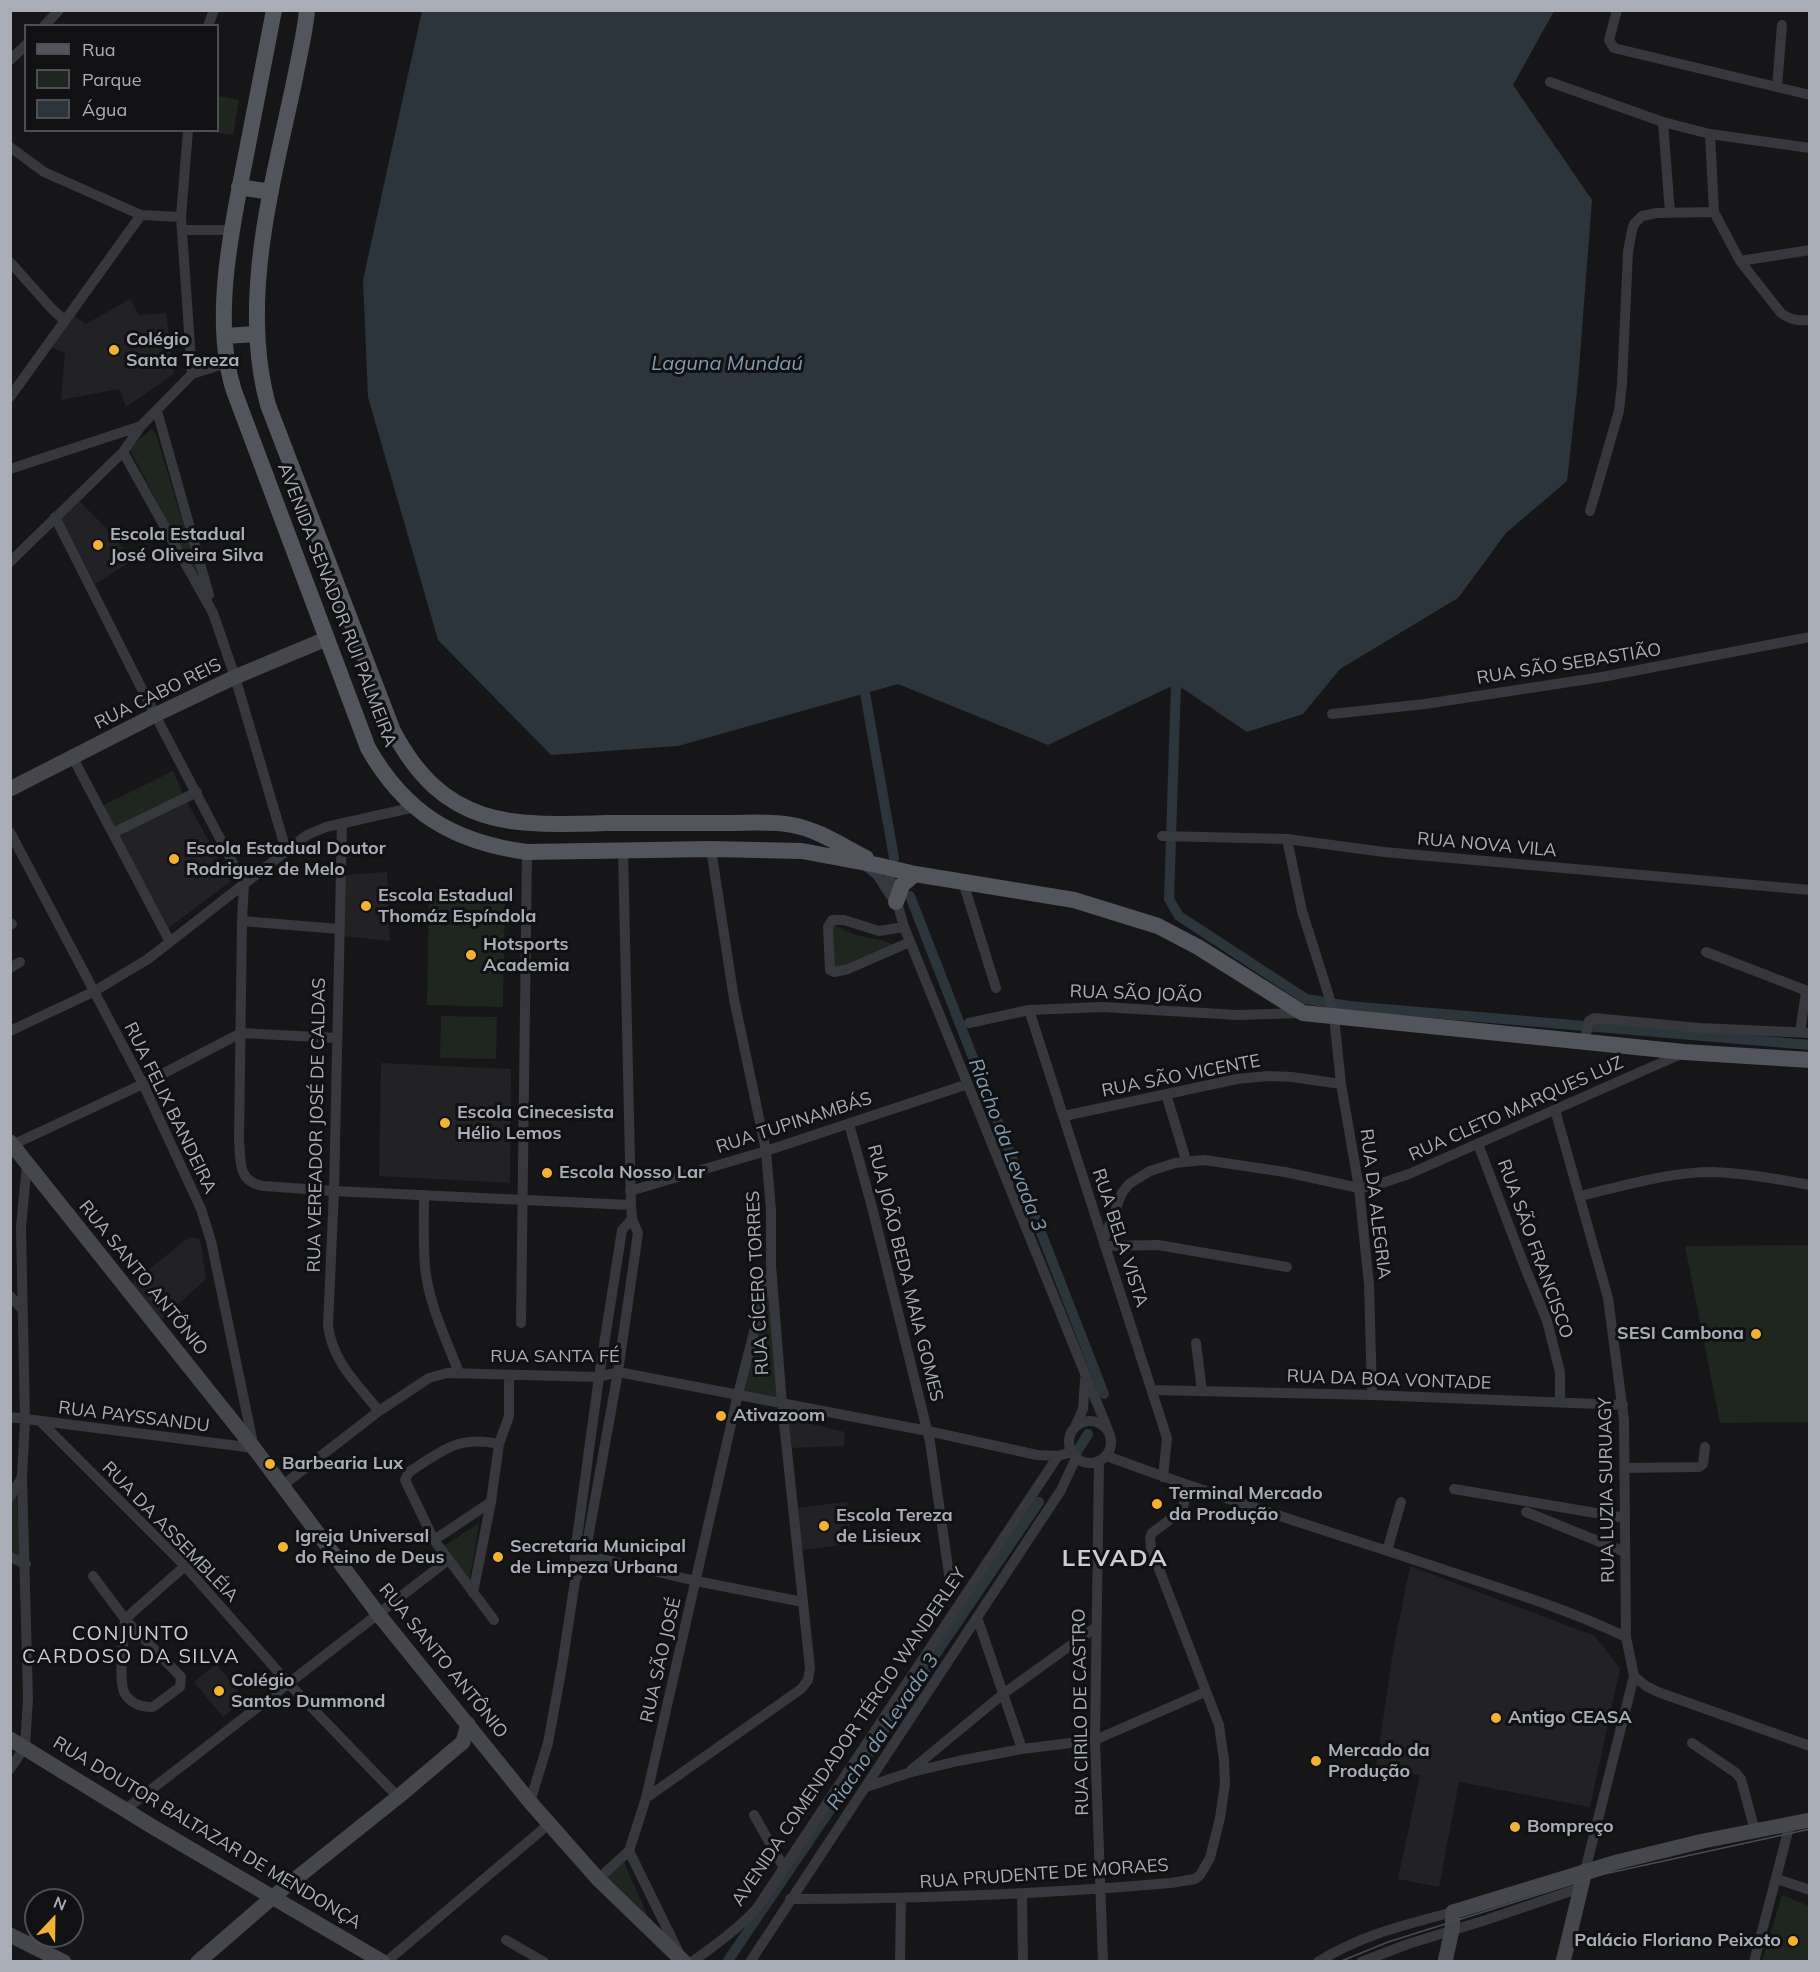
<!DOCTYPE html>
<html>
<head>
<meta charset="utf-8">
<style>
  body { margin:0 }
  #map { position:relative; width:1820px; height:1972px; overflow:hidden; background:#161618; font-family:Mulish,sans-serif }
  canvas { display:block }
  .frame { position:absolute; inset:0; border:12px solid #a8adb8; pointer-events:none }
  .legend { position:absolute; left:24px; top:24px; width:195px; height:108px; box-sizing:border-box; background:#111113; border:2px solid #4d4f55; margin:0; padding:8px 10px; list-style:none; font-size:18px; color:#a8adb8 }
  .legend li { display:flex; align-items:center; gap:12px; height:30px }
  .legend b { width:30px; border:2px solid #4d4f55 }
  .north { position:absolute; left:24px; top:1888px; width:60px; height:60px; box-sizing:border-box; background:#111113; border:2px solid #4d4f55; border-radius:50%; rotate:22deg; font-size:16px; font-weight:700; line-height:24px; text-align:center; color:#a8adb8 }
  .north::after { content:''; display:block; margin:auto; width:21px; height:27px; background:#f2b134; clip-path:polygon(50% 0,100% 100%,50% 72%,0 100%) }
</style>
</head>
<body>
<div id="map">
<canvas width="1820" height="1972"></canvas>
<div class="frame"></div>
<ul class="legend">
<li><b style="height:8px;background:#53555c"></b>Rua</li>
<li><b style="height:16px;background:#1e261f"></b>Parque</li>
<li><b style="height:16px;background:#2c353c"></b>Água</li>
</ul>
<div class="north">N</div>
</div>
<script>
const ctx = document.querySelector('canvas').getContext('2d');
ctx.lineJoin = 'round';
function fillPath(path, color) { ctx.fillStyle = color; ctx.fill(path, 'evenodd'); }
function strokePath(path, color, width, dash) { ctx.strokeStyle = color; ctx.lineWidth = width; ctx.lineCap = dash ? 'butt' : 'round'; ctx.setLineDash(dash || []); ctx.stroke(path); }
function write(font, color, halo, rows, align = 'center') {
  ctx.font = font + ' Mulish,sans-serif'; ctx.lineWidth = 6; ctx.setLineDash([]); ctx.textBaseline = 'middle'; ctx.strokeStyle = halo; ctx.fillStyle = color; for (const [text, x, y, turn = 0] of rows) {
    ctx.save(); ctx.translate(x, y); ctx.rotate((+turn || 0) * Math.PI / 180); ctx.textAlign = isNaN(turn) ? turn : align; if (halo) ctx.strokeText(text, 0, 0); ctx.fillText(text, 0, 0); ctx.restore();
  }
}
const built = new Path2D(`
  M 130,299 L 139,315 L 166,313 L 174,374 L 126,407 L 119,389 L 61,400 L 65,353 L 51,347 L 73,315 L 86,324 Z
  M 77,499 L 108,530 L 133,560 L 95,584 L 60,517 Z
  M 186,800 L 231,881 L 167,929 L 118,836 Z
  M 387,872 L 390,941 L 343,936 L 344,875 Z
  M 381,1063 L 511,1069 L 510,1183 L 379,1176 Z
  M 189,1237 L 200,1239 L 206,1279 L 160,1321 L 131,1284 Z
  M 790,1419 L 845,1432 L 844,1446 L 790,1448 L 788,1421 Z
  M 847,1502 L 852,1544 L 801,1550 L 796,1508 Z
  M 1410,1566 L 1595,1636 L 1620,1668 L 1590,1807 L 1459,1782 L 1439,1887 L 1398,1879 L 1420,1775 L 1376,1768 L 1393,1651 Z
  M 216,1664 L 245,1699 L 223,1717 L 194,1682 Z`);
const green = new Path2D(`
  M 218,96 L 239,100 L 233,135 L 205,131 L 218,130 Z
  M 152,429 L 156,434 L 199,576 L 193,571 L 129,448 Z
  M 173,771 L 186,800 L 118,836 L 102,806 Z
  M 429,889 L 505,891 L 503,1007 L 427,1005 Z
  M 832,924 L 855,935 L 881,940 L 898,946 L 833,974 Z
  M 441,1016 L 497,1017 L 496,1059 L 440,1058 Z
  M 1809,1245 L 1809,1422 L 1720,1423 L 1685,1246 Z
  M 769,1288 L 778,1397 L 742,1391 Z
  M 16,1493 L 21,1557 L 11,1553 L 11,1503 Z
  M 479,1523 L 468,1589 L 439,1549 Z
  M 624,1862 L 659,1942 L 601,1882 Z
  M 1782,1895 L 1809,1906 L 1809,1961 L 1762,1961 Z`);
const water = new Path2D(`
  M 422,11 L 1554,11 L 1513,85 L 1592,200 L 1578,381 L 1567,481 L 1506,533 L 1458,598 L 1340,669 L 1303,714 L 1247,732 L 1176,684 L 1048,745 L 898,684 L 678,746 L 551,755 L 438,640 L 368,397 L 363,280 Z`);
const canal = new Path2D(`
  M 1176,684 L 1169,899 L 1179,916 L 1306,999 L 1349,1006 L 1810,1045
  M 865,693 L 894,858
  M 910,896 L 1104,1394
  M 1076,1453 L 1088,1434
  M 727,1962 L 1039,1502`);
const street = new Path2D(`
  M 1617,10 L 1609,40 L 1614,48 L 1810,95
  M 44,26 L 59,10
  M 208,26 L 214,10
  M 10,60 L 26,45
  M 1550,82 L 1663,122 L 1710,134 L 1810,148
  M 1777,87 L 1782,25
  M 1663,122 L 1670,213
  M 188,130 L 181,217 L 192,374
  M 1710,134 L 1714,212
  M 10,147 L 44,172 L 141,215 L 181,217
  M 183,230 L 231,230
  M 1740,261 L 1810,250
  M 10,262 L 51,308 L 65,321
  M 10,397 L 141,215
  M 157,411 L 209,595
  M 123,452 L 213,613 L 235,677 L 286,850
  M 10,469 L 141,426
  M 1590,511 L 1619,411 L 1622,384 L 1628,252 L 1632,230 L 1634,224 L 1642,216 L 1657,213 L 1714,212 L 1740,261 L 1781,313 C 1791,320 1797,321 1810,320
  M 55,517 L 155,715 L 244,884 L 242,921 L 239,1140 C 241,1161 237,1182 264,1186 L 334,1191 L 631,1205
  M 10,562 L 123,452 L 141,426 L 192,374 L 226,363
  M 1332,714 L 1425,704 L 1602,677 L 1810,637
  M 73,758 L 170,942
  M 342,824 L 334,1191 L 328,1325 C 332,1361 357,1384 379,1411
  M 10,832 L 143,1084 L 201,1209 L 211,1241 L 254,1448 L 10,1417
  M 113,833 L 197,792
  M 1162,836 L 1287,839 L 1384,852 L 1810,890
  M 1287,839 L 1302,911 L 1328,993 L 1334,1017 L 1341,1084 L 1359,1188 L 1366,1256 L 1369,1284 L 1372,1395
  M 866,866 L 878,876 L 890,895
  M 887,867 L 904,927 L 1108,1430
  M 963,882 L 996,988
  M 242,921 L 339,929
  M 10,925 L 12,924
  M 904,927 L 879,931 L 844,920 L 832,920 L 828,927 L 830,970 L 834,972 L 848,969 L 910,942
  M 1706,952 L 1810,992
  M 10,968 L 20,962
  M 1029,1010 L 1167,1438 L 1163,1477
  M 969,1023 L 1029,1010 L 1102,1007 L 1238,1015 L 1303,1013
  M 10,1031 L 93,992 L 148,959 L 307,835 L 326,827 L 415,807
  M 1800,1032 L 1806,992
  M 1584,1043 L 1589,1021 L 1594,1018 L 1700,1028 L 1810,1033
  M 1166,1094 L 1186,1160
  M 1555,1110 L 1608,1298 L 1624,1420 L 1626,1637 L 1634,1676 L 1585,1871
  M 1064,1116 L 1237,1079 L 1268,1076 L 1292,1077 L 1341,1084
  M 849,1124 L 872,1207 L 930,1442 L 950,1581
  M 1478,1144 L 1524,1265 L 1547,1321 L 1560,1372 L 1560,1402
  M 10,1146 L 143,1084 L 241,1033 L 336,1038
  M 630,1191 L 766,1151 L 968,1084
  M 424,1195 C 424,1219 423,1243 425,1266 C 428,1303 446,1338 459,1373
  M 1580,1196 C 1623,1186 1668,1172 1713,1172 C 1745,1173 1778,1179 1810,1185
  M 1104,1239 L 1122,1193 L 1129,1184 L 1150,1171 L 1175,1163 L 1204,1160 L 1285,1172 L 1359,1188 L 1373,1186 L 1409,1174 L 1681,1054
  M 1106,1246 L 1158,1245 L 1287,1267
  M 10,1296 L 23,1310
  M 521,1323 L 527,852
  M 1196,1343 L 1202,1391
  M 1153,1390 L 1372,1395 L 1623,1405
  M1069 1442a21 21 0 1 1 42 0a21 21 0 1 1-42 0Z
  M 41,1422 L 185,1566 L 289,1684 L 398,1797
  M 1075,1427 L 1083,1409 L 1085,1379
  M 1107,1456 C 1213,1496 1322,1529 1430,1565 C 1496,1587 1563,1607 1626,1637
  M 1099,1462 L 1095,1740 L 1103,1962
  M 1625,1468 L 1699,1467 L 1703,1464 L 1705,1447
  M 282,1486 L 379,1411 L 429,1378 L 447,1373 L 599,1377 L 618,1372 L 928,1431 L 1037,1455 L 1058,1456 L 1071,1452
  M 1454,1489 L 1625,1518
  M 10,1497 L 22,1477
  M 1526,1512 L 1625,1552
  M 434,1540 L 491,1502
  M 1387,1551 L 1401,1502
  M 581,1554 L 696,1581 L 803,1602
  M 10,1557 L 26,1564
  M 93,1576 L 125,1619 L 181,1677 L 180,1687 L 153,1707 C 141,1707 129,1703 124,1692 C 118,1678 124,1636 125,1619 L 185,1566
  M 575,1581 L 585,1555 L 618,1372 L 638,1233 L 632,1219 L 631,1205 L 623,851
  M 473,1593 L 491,1502 L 499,1444 L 509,1416 L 509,1376
  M 977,1617 L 1022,1749
  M 494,1620 L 434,1540 L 405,1480 L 409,1472 C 442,1451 458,1435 499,1444
  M 1634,1676 L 1646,1686 L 1658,1692 L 1810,1746
  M 1692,1743 L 1736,1773 L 1741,1779 L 1755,1831
  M 10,1769 L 25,1747 L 28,1698 L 22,1477 L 25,1420 L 21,1227 L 27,1164
  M 911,1770 L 1003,1694 L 1096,1627
  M 866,1787 L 908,1773 L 958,1761 L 1022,1749 L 1095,1740 L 1205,1692
  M 646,1798 L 801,1689 L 808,1680 L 810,1668 L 782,1404 L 771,1265 L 771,1210 L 766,1151 L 734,999 L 711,849
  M 530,1802 L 548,1743 L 562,1666 L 575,1581 L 575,1553 L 599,1377 L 622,1230 L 632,1219
  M 126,1809 L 448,1560
  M 754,1815 L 784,1868
  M 629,1851 L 679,1953
  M 598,1879 L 629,1851 L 646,1798 L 738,1394 L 769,1274
  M 1777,1879 L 1810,1890
  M 1022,1894 L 1023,1962
  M 790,1899 C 918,1899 1044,1894 1171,1883 L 1195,1879 L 1200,1875 L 1210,1858 L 1220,1818 L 1225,1784 L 1224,1760 L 1219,1725 L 1151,1548 L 1150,1538 L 1152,1533 L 1180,1512 L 1183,1507 L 1189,1486
  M 506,1940 L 544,1962
  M 386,1962 L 549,1824
  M 692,1962 C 715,1945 738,1929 757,1908 L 1058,1456
  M 750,1962 L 1061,1490 L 1076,1458
  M 900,1962 L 901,1899
  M 1318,1962 C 1361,1935 1404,1925 1453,1912
  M 1361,1962 L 1408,1944 L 1486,1920 L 1580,1888
  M 1754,1962 L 1790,1824`);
const secondary = new Path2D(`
  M 10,789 L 155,715 L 235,677 L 326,639
  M 10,1142 L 254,1448 L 379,1615 L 530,1802 L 598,1879 L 684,1962
  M 10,1739 L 153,1827 L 383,1962
  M 10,1935 L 64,1962
  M 198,1962 L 274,1896 L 398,1797 L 463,1742 L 468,1724
  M 1445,1962 L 1452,1930 L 1453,1912 L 1617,1862 L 1703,1841 L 1810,1820
  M 1563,1962 L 1585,1871`);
const primary = new Path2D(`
  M 274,10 C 265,59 255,107 246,155 C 232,226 211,320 234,391 L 368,748 C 405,813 453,842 527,852 L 711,849 L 802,851 L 877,865 L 915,874 L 1074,900 L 1158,926 L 1198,947 L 1303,1013 L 1684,1052 L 1810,1060
  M 307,10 C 305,33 299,56 295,78 C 273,183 239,299 268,405 L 393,731 C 445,829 511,826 610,823 C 649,823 689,823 728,823 C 749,823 771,821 792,825 C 819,830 842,846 866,858
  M 239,187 L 271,192
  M 225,336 L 256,334
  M 896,902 L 902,885 L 915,874`);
const tram = new Path2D(`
  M 1339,1962 L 1388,1942 L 1604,1874 L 1810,1829`);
const markers = [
  [114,350,6,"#f2b134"],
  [98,545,6,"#f2b134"],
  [174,859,6,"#f2b134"],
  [366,906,6,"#f2b134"],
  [471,955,6,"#f2b134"],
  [445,1123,6,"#f2b134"],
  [547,1173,6,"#f2b134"],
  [1756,1334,6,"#f2b134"],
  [721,1416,6,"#f2b134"],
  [270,1464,6,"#f2b134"],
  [1157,1504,6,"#f2b134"],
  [824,1526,6,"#f2b134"],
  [283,1547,6,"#f2b134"],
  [498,1557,6,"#f2b134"],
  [219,1691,6,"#f2b134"],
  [1496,1718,6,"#f2b134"],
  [1316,1761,6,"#f2b134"],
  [1515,1827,6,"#f2b134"],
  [1793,1941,6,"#f2b134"]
];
const poiNames = [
  ["Colégio",126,340],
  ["Santa Tereza",126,361],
  ["Escola Estadual",110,535],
  ["José Oliveira Silva",110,556],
  ["Escola Estadual Doutor",186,849],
  ["Rodriguez de Melo",186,870],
  ["Escola Estadual",378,896],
  ["Thomáz Espíndola",378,917],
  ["Hotsports",483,945],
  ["Academia",483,966],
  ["Escola Cinecesista",457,1113],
  ["Hélio Lemos",457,1134],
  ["Escola Nosso Lar",559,1173],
  ["SESI Cambona",1744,1334,"right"],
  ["Ativazoom",733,1416],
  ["Barbearia Lux",282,1464],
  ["Terminal Mercado",1169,1494],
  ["da Produção",1169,1515],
  ["Escola Tereza",836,1516],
  ["de Lisieux",836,1537],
  ["Igreja Universal",295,1537],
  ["do Reino de Deus",295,1558],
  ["Secretaria Municipal",510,1547],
  ["de Limpeza Urbana",510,1568],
  ["Colégio",231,1681],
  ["Santos Dummond",231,1702],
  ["Antigo CEASA",1508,1718],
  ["Mercado da",1328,1751],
  ["Produção",1328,1772],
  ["Bompreço",1527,1827],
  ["Palácio Floriano Peixoto",1781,1941,"right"]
];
const streetNames = [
  ["AVENIDA SENADOR RUI PALMEIRA",337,605,69],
  ["RUA SÃO SEBASTIÃO",1569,664,-9],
  ["RUA CABO REIS",158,694,-26],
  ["RUA NOVA VILA",1487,845,5],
  ["RUA SÃO JOÃO",1136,994,2],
  ["RUA SÃO VICENTE",1181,1076,-11],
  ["RUA FELIX BANDEIRA",170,1108,64],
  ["RUA CLETO MARQUES LUZ",1516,1109,-24],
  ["RUA TUPINAMBÁS",794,1123,-18],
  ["RUA VEREADOR JOSÉ DE CALDAS",317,1125,-89],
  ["RUA DA ALEGRIA",1375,1204,83],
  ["RUA BELA VISTA",1120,1238,72],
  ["RUA SÃO FRANCISCO",1535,1249,70],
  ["RUA JOÃO BEDA MAIA GOMES",905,1273,76],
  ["RUA SANTO ANTÔNIO",143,1278,51],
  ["RUA CÍCERO TORRES",758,1283,-93],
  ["RUA SANTA FÉ",555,1357],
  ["RUA DA BOA VONTADE",1389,1380,2],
  ["RUA PAYSSANDU",134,1417,7],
  ["RUA LUZIA SURUAGY",1607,1490,-91],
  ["RUA DA ASSEMBLÉIA",170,1532,46],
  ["RUA SÃO JOSÉ",661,1660,-77],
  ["RUA SANTO ANTÔNIO",443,1661,51],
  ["RUA CIRILO DE CASTRO",1081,1712,-91],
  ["AVENIDA COMENDADOR TÉRCIO WANDERLEY",849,1737,-56],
  ["RUA DOUTOR BALTAZAR DE MENDONÇA",207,1833,31],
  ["RUA PRUDENTE DE MORAES",1044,1874,-4]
];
const waterNames = [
  ["Laguna Mundaú",727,364],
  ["Riacho da Levada 3",1007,1145,69],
  ["Riacho da Levada 3",883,1732,-56]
];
const neighbourhoodNames = [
  ["CONJUNTO",131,1634],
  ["CARDOSO DA SILVA",131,1657]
];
const districtNames = [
  ["LEVADA",1115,1559]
];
fillPath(built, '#222225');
fillPath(green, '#1e261f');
fillPath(water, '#2c353c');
strokePath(canal, '#2c353c', 10);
strokePath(street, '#37383d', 10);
strokePath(secondary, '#45474d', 15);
strokePath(primary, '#53555c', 16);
strokePath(tram, '#4a4c52', 1.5);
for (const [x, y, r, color] of markers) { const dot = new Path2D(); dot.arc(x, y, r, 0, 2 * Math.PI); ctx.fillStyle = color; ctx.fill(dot); strokePath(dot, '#111113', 2); }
write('bold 18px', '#a8adb8', '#111113', poiNames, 'left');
write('18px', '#a8adb8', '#111113', streetNames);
write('italic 20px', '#7f9bb3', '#111113', waterNames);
ctx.letterSpacing = '1.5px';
write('20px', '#c9ccd4', '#111113', neighbourhoodNames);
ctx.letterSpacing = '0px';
ctx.letterSpacing = '1.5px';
write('bold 24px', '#c9ccd4', '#111113', districtNames);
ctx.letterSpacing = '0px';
</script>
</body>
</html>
